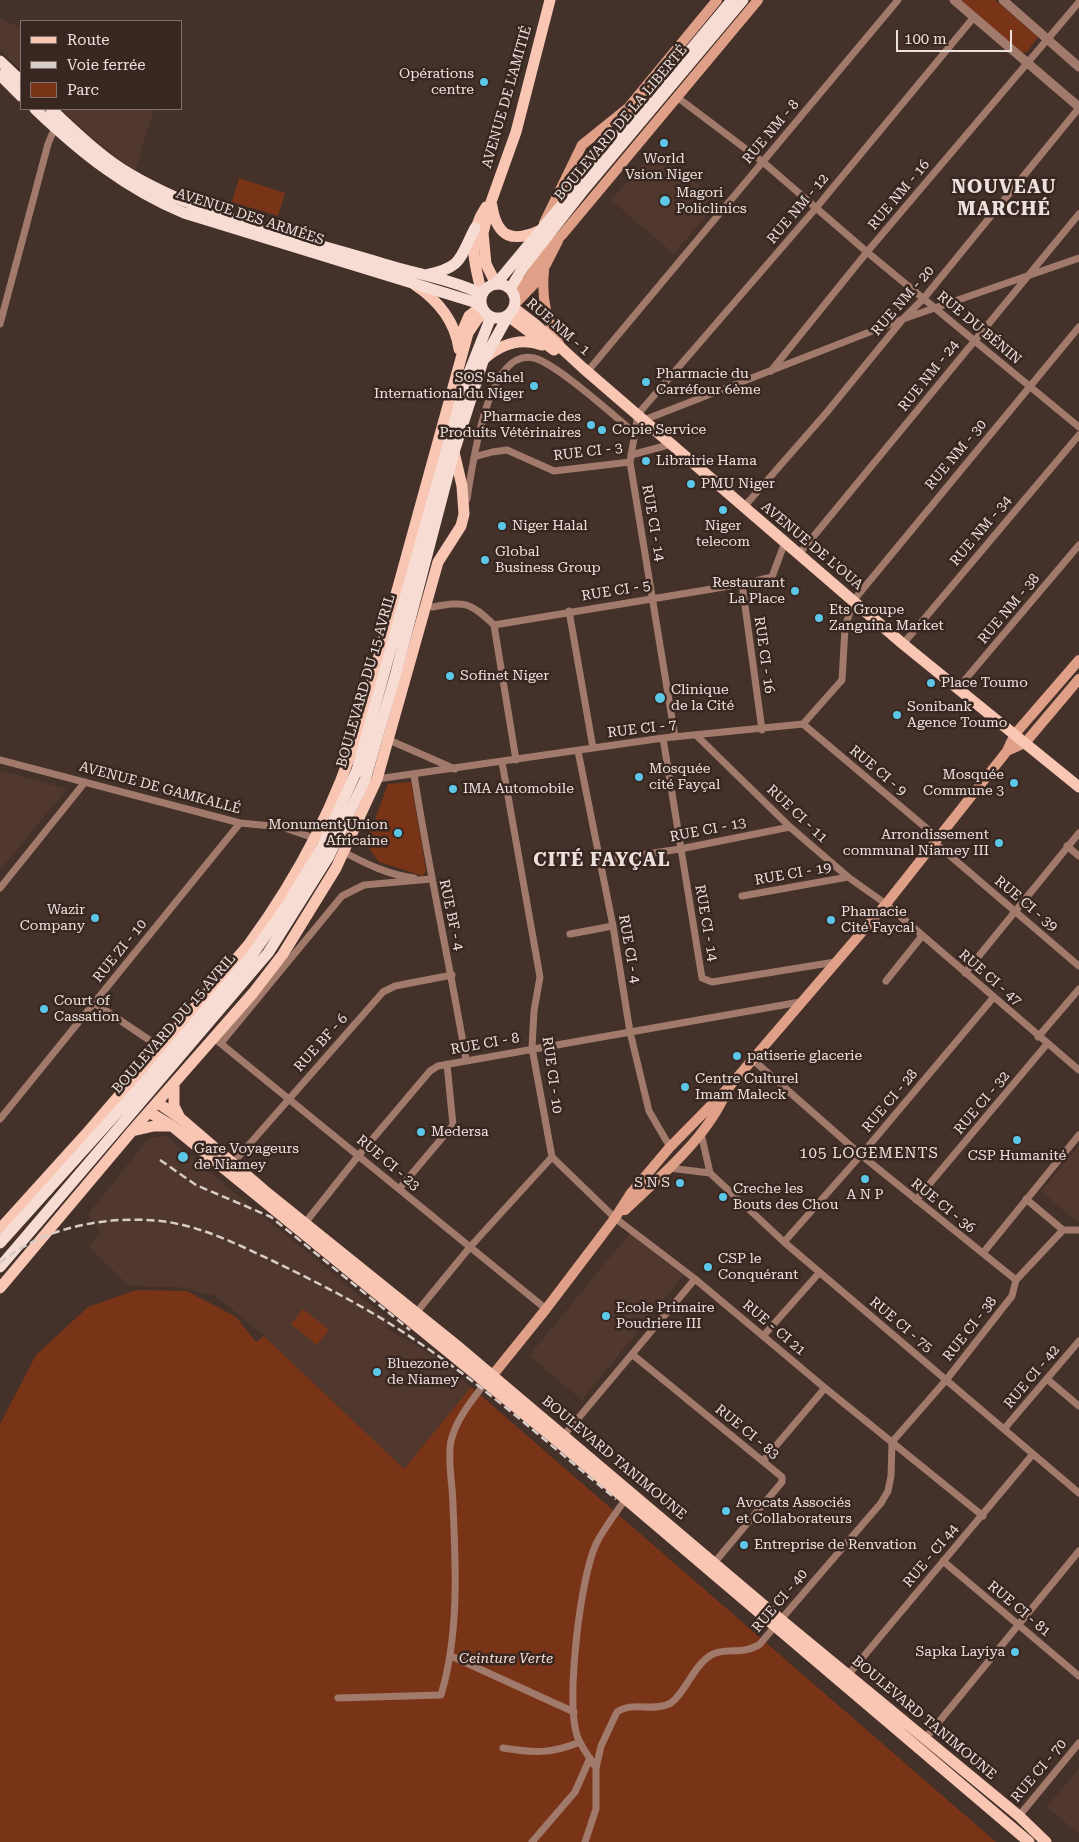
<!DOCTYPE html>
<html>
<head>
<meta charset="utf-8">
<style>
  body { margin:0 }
  #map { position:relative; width:1079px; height:1842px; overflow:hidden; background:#43312a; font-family:"Roboto Serif",serif }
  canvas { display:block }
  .legend { position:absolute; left:20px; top:20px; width:162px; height:90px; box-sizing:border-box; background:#382720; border:1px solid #80716c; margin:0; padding:6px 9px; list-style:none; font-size:15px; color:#ede1dd }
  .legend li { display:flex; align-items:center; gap:10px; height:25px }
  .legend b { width:25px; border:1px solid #80716c }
  .scale { position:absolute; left:896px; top:30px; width:116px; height:22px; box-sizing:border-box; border:2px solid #ede1dd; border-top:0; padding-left:6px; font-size:15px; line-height:18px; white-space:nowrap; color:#ede1dd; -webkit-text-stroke:4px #382720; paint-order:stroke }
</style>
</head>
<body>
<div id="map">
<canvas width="1079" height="1842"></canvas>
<ul class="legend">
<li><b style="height:6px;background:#f9c6b4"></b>Route</li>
<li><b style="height:6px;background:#d8ccc7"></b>Voie ferrée</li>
<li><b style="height:14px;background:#793418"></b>Parc</li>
</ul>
<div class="scale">100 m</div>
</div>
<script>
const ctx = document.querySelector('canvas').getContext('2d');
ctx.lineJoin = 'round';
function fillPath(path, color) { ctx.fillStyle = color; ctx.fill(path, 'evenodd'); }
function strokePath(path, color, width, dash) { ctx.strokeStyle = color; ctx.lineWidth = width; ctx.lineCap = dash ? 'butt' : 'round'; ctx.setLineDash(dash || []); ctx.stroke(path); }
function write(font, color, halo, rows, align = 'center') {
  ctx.font = font + ' "Roboto Serif",serif'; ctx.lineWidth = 5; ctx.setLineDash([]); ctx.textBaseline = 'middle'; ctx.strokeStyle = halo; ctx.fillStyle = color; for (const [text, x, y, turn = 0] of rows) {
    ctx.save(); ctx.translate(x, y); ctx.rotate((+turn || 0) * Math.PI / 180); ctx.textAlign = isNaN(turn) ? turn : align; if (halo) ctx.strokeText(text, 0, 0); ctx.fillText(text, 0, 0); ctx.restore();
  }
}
const built = new Path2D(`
  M 0,19 L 21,27 L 21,70 L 0,50 Z
  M 61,109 L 154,109 L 135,171 L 95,140 Z
  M 655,148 L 718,202 L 674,254 L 611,200 Z
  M 0,770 L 67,789 L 0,870 Z
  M 166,1136 L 389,1320 L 386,1328 L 434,1356 L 471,1387 L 404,1469 L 264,1336 L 216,1296 L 178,1287 L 129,1286 L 88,1246 L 101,1233 L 88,1214 L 149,1138 Z
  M 1079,1146 L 1079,1222 L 1077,1222 L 1041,1191 Z
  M 630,1233 L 683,1276 L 582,1400 L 529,1356 Z
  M 1079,1768 L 1079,1834 L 1047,1807 Z`);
const green = new Path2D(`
  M 960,0 L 995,0 L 1038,37 L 1027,52 L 1022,53 Z
  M 239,178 L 285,193 L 278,216 L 232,202 Z
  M 411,782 L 426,871 L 423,876 L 379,862 L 366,844 L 388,784 Z
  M 136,1290 L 187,1291 L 236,1317 L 256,1342 L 264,1336 L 404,1469 L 471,1387 L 996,1842 L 0,1842 L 0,1424 L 36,1355 L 88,1307 Z
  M 303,1309 L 329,1330 L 317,1345 L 291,1324 Z`);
const minor = new Path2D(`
  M 677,97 L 763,162 L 867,252 L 1079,427
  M 0,324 L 48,144 L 56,125
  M 771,371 L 867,252 L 1079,2
  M 587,372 L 898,0
  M 644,420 L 903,319 L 1079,258
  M 631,455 L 672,444
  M 474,457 L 492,452 L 507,450 L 554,471 L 630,462 L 638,414 L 816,208 L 974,17
  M 630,462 L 675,737
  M 467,499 C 472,470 486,347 534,358 C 557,364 613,415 635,433
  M 743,508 L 827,412 L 903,319 L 924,298 L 1079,108
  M 799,554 L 1079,214
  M 742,584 L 762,730
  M 433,607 C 465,601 470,602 494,625 L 742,584 L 772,577 L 785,542
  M 569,611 L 593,748
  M 494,625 L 516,760
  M 903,644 L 1079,435
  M 958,688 L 1079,545
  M 803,724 L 938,838
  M 696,735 L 790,827 L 848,877 L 886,904 L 1079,1070
  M 663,738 L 702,978 L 712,982 L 835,962
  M 389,740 L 455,769
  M 578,751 L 613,926 L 630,1032 L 649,1111 L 670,1147
  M 0,760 L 240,823 L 282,827 L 314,838
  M 414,775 C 429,871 450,965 466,1060
  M 377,779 L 663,738 L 803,724 L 842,680 L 845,628 L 853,601 L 1079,327
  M 934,842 L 1079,966
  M 1067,846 L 1079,856
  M 344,852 C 366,864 389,875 414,878
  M 600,861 L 680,849 L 790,827
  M 0,888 L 85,782
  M 742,896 L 848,877
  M 570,934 L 613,926
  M 965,973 L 1079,833
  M 886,981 L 922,936
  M 93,1002 L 161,1048
  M 1038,1037 L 1079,989
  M 214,1038 L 546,1309
  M 221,1043 L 342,896 L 364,885 L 431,879
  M 752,1059 L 861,1155 L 1016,1280
  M 0,1119 L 240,823
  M 701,1133 L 710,1173 L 784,1242 L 1079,1493
  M 552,1157 L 615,1218 L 695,1279 L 825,1388 L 983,1516
  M 232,1164 L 383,992 L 395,986 L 452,975
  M 669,1168 L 710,1173
  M 399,1189 L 453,1125 L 447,1064
  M 1026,1199 L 1063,1230 L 1079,1230
  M 916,1200 L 1047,1044
  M 305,1223 L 359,1155 L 430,1071 L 438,1066 L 800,1002
  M 784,1242 L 861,1155 L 993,998
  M 983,1253 L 1079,1135
  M 416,1313 L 470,1247 L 552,1157 L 532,1048 L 534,1011 L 540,977 L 502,762
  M 764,1335 L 819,1273
  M 633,1355 L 782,1477 L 782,1482 L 714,1563
  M 1047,1379 L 1079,1406
  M 1004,1429 L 1079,1341
  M 565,1434 L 695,1279
  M 763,1461 L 825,1388
  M 943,1561 L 1079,1676
  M 451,1656 L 574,1712
  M 848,1675 L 1033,1454
  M 338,1698 L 441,1695 C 459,1635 456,1568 453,1506 C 453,1485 447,1461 451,1441 C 456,1419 473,1399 486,1382
  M 924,1740 L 1079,1551
  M 503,1748 C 534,1753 551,1754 580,1742
  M 596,1768 C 589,1756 579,1745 576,1732 C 567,1694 580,1579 596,1544 C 604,1528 615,1514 625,1500
  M 1019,1816 L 1079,1743
  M 532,1842 L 575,1792 L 590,1758
  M 585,1842 L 596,1809 L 596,1768 L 601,1746 L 617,1712 C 632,1701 652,1712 669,1704 C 683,1697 693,1666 711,1655 C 722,1649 734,1652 745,1650 C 750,1649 755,1647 759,1645 L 881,1503 L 888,1491 L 891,1476 L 892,1442 L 947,1379 L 1012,1296 L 1016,1280 L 1063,1230`);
const tertiary = new Path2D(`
  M 954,0 L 1079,107
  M 1003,0 L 1079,67`);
const secondary = new Path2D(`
  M 544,223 L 582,145 L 628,108 L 717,0
  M 544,271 C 541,300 547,321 560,346
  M 513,294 L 528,280 L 542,255 L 562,235 L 758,0
  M 515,304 L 538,280 L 558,241
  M 1007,751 L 1025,743 L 1079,679
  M 625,1210 C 659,1178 704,1140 724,1097
  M 488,1381 L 546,1309 L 615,1218 L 631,1193 L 670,1147 L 729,1087 L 886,904 L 1007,751 L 1015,734 L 1079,660`);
const primary = new Path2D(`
  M 492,206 C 497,238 513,243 541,230
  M 496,284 L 486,264 L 483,233 L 491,202 L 516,132 L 550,0
  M 415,285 C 439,301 455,321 459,349
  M 482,294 C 474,262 466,236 486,207
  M 514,308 L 535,324 L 583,368 L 903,644 L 1079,787
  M 508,316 L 554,350
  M 460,337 L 469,316 L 481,307
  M 484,359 C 501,344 520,337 542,345
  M 174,1083 L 174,1106 L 180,1118
  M 158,1103 L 180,1118 L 265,1191 L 455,1344 L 780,1619 L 1019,1816 L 1046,1842
  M 149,1112 L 172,1126 L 556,1440 L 1029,1842
  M 132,1131 L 154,1126 L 172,1126
  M 0,1229 L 86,1134 L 249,944 C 297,878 337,803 360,725 L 468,333 L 478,318 L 485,314
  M 0,1288 L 132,1131 L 253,993 L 283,954 L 336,868 L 377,779 L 438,562 L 461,526 L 464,514 L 462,486 L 454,452`);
const trunk = new Path2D(`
  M 0,61 L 21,81
  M 0,75 L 21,96
  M 35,109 C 80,152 126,189 184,213 L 474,302 L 481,307
  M 51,109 C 76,132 101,157 130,174 C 204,218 302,239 384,264 C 416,274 451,279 482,294
  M 426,275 C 463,267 459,259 475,228
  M481 301a17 17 0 1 1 34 0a17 17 0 1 1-34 0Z
  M 496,284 L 732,0
  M 510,289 L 524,266 L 582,192 L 743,0
  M 0,1243 L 141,1086 L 252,955 L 285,908 L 322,847 L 357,770 L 466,380 L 491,317
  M 0,1267 L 268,953 L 329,856 L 365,780 L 396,673 L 454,452 L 483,361 L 508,316`);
const rail = new Path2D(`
  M 160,1160 L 196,1185 L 271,1217 L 410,1330
  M 0,1263 C 44,1226 112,1214 168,1222 C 205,1228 239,1245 273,1261 C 323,1285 373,1311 418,1342 C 488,1389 551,1446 616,1499`);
const markers = [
  [484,82,5,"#5dc7e8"],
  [664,143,5,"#5dc7e8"],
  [665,201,6,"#5dc7e8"],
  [646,382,5,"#5dc7e8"],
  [534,386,5,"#5dc7e8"],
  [591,425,5,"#5dc7e8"],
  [602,430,5,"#5dc7e8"],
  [646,461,5,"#5dc7e8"],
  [691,484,5,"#5dc7e8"],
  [723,510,5,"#5dc7e8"],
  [502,526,5,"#5dc7e8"],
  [485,560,5,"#5dc7e8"],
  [795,591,5,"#5dc7e8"],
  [819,618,5,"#5dc7e8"],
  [450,676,5,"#5dc7e8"],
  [931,683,5,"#5dc7e8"],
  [660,698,6,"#5dc7e8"],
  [897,715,5,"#5dc7e8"],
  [639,777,5,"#5dc7e8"],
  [1014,783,5,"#5dc7e8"],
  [453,789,5,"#5dc7e8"],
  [398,833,5,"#5dc7e8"],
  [999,843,5,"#5dc7e8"],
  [95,918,5,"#5dc7e8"],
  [831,920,5,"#5dc7e8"],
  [44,1009,5,"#5dc7e8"],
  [737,1056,5,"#5dc7e8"],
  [685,1087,5,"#5dc7e8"],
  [421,1132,5,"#5dc7e8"],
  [1017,1140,5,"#5dc7e8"],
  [183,1157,6,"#5dc7e8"],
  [865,1179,5,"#5dc7e8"],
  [680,1183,5,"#5dc7e8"],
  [723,1197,5,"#5dc7e8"],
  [708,1267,5,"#5dc7e8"],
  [606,1316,5,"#5dc7e8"],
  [377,1372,5,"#5dc7e8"],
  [726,1511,5,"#5dc7e8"],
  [744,1545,5,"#5dc7e8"],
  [1015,1652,5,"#5dc7e8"]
];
const poiNames = [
  ["Opérations",474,74,"right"],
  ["centre",474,90,"right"],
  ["World",664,159,"center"],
  ["Vsion Niger",664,175,"center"],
  ["Magori",676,193],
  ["Policlinics",676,209],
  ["Pharmacie du",656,374],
  ["Carréfour 6ème",656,390],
  ["SOS Sahel",524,378,"right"],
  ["International du Niger",524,394,"right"],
  ["Pharmacie des",581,417,"right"],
  ["Produits Vétérinaires",581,433,"right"],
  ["Copie Service",612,430],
  ["Librairie Hama",656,461],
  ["PMU Niger",701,484],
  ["Niger Halal",512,526],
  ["Niger",723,526,"center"],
  ["telecom",723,542,"center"],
  ["Global",495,552],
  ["Business Group",495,568],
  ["Restaurant",785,583,"right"],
  ["La Place",785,599,"right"],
  ["Ets Groupe",829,610],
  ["Zanguina Market",829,626],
  ["Sofinet Niger",460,676],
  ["Place Toumo",941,683],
  ["Clinique",671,690],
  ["de la Cité",671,706],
  ["Sonibank",907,707],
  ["Agence Toumo",907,723],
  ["Mosquée",649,769],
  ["cité Fayçal",649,785],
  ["Mosquée",1004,775,"right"],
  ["Commune 3",1004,791,"right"],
  ["IMA Automobile",463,789],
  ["Monument Union",388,825,"right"],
  ["Africaine",388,841,"right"],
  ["Arrondissement",989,835,"right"],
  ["communal Niamey III",989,851,"right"],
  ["Wazir",85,910,"right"],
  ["Company",85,926,"right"],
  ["Phamacie",841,912],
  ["Cité Faycal",841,928],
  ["Court of",54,1001],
  ["Cassation",54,1017],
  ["patiserie glacerie",747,1056],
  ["Centre Culturel",695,1079],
  ["Imam Maleck",695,1095],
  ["Medersa",431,1132],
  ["Gare Voyageurs",194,1149],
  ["de Niamey",194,1165],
  ["CSP Humanité",1017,1156,"center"],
  ["S N S",670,1183,"right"],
  ["Creche les",733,1189],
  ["Bouts des Chou",733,1205],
  ["A N P",865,1195,"center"],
  ["CSP le",718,1259],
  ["Conquérant",718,1275],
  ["Ecole Primaire",616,1308],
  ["Poudriere III",616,1324],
  ["Bluezone",387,1364],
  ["de Niamey",387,1380],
  ["Avocats Associés",736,1503],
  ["et Collaborateurs",736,1519],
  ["Entreprise de Renvation",754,1545],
  ["Sapka Layiya",1005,1652,"right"]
];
const streetNames = [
  ["AVENUE DE L'AMITIÉ",507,97,-74],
  ["BOULEVARD DE LA LIBERTÉ",621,123,-50],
  ["RUE NM - 8",771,132,-50],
  ["RUE NM - 16",899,195,-50],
  ["RUE NM - 12",798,209,-50],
  ["AVENUE DES ARMÉES",250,217,18],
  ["RUE NM - 20",903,301,-49],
  ["RUE NM - 1",558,327,41],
  ["RUE DU BÉNIN",979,328,40],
  ["RUE NM - 24",929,376,-51],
  ["RUE CI - 3",588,452,-7],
  ["RUE NM - 30",956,455,-50],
  ["RUE CI - 14",653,523,80],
  ["RUE NM - 34",981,531,-50],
  ["AVENUE DE L'OUA",812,546,40],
  ["RUE CI - 5",616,591,-9],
  ["RUE NM - 38",1009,609,-50],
  ["RUE CI - 16",764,655,82],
  ["BOULEVARD DU 15 AVRIL",366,681,-74],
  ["RUE CI - 7",642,729,-7],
  ["RUE CI - 9",878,771,40],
  ["AVENUE DE GAMKALLÉ",160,788,15],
  ["RUE CI - 11",797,814,43],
  ["RUE CI - 13",708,830,-11],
  ["RUE CI - 19",793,874,-10],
  ["RUE CI - 39",1026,904,40],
  ["RUE BF - 4",451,915,78],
  ["RUE CI - 14",706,923,80],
  ["RUE CI - 4",629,949,80],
  ["RUE ZI - 10",120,951,-51],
  ["RUE CI - 47",990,978,41],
  ["BOULEVARD DU 15 AVRIL",174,1024,-49],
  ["RUE BF - 6",321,1043,-48],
  ["RUE CI - 8",485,1044,-10],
  ["RUE CI - 10",552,1075,82],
  ["RUE CI - 28",890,1101,-50],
  ["RUE CI - 32",982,1103,-50],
  ["RUE CI - 23",388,1163,40],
  ["RUE CI - 36",943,1206,39],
  ["RUE CI - 75",901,1325,40],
  ["RUE - CI 21",774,1328,40],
  ["RUE CI - 38",970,1329,-52],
  ["RUE CI - 42",1032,1377,-50],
  ["RUE CI - 83",747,1432,39],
  ["BOULEVARD TANIMOUNE",614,1458,40],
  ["RUE - CI 44",931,1556,-50],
  ["RUE CI - 40",780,1601,-50],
  ["RUE CI - 81",1019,1609,40],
  ["BOULEVARD TANIMOUNE",924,1718,40],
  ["RUE CI - 70",1039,1771,-50]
];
const parkNames = [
  ["Ceinture Verte",506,1659]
];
const neighbourhoodNames = [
  ["105 LOGEMENTS",869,1154]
];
const districtNames = [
  ["NOUVEAU",1004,187],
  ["MARCHÉ",1004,209],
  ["CITÉ FAYÇAL",602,860]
];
fillPath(built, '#51382e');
fillPath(green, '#793418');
strokePath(minor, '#a27a6b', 7);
strokePath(tertiary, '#a27a6b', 9);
strokePath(secondary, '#e0a087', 10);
strokePath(primary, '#f9c6b4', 11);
strokePath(trunk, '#f6dcd3', 11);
strokePath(rail, '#d8ccc7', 2.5, [8, 4]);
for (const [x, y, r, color] of markers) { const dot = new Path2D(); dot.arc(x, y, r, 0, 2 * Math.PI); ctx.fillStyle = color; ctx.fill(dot); strokePath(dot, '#382720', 2); }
write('14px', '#ede1dd', '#382720', poiNames, 'left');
write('14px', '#ede1dd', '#382720', streetNames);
write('italic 14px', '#f7ded4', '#382720', parkNames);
ctx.letterSpacing = '1px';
write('15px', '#ede1dd', '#382720', neighbourhoodNames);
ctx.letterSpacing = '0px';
ctx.letterSpacing = '1px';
write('bold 19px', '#ede1dd', '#382720', districtNames);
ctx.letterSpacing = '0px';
</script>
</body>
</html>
